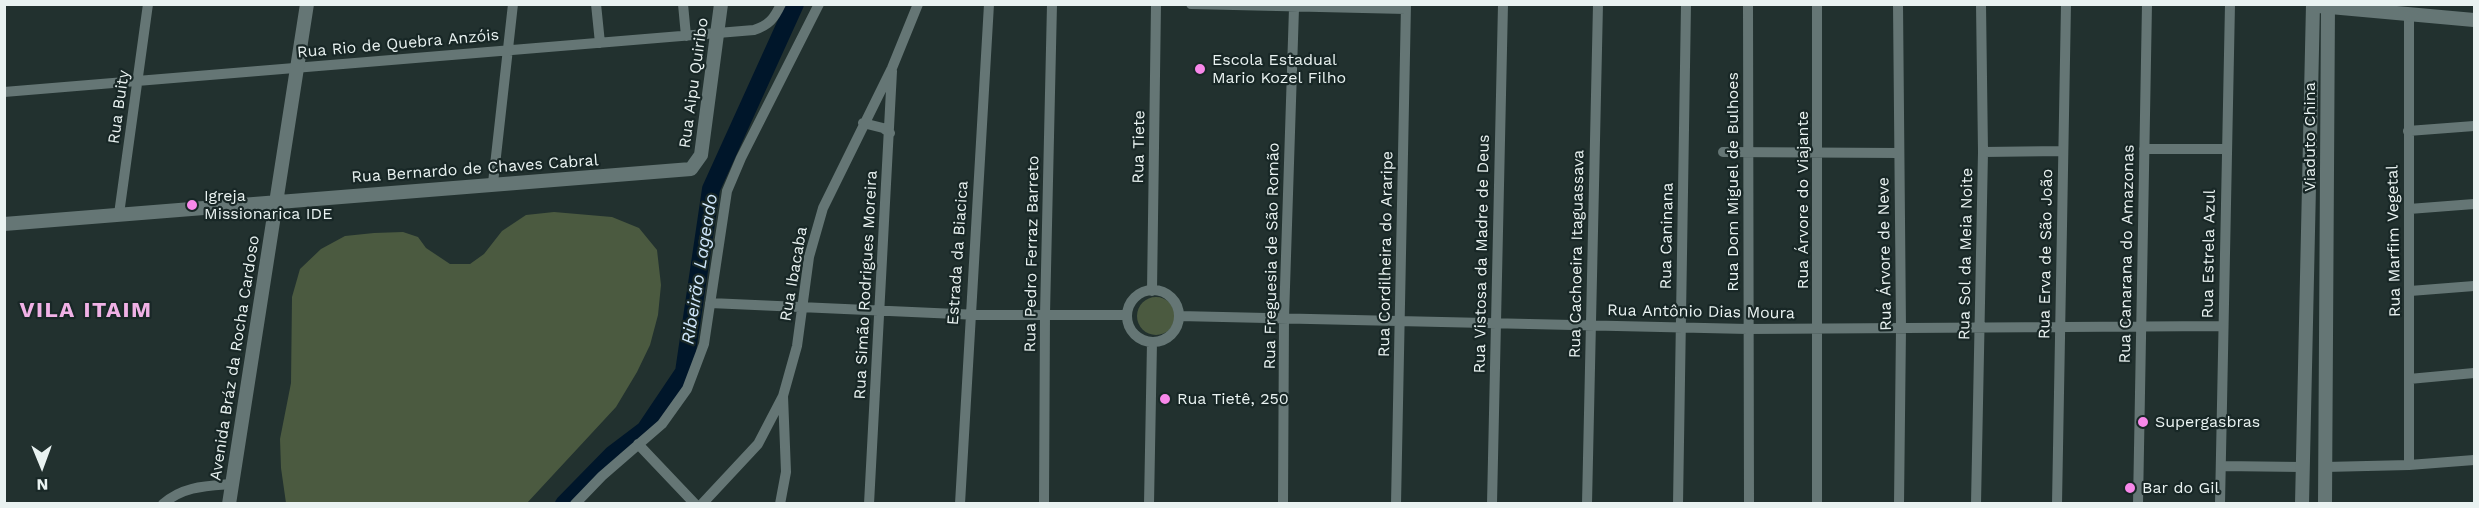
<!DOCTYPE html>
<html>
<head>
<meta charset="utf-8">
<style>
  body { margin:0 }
  #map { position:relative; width:2479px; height:508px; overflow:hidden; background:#22312f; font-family:"Work Sans",sans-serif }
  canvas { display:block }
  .frame { position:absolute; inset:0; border:6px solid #e9f2f1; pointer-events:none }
  .north { position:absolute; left:12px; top:436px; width:60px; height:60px; -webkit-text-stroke:4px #182726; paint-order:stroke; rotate:179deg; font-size:16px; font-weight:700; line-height:24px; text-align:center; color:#e9f2f1 }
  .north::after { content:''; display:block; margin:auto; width:21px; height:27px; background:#e9f2f1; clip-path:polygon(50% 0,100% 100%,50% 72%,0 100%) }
</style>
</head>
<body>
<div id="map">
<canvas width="2479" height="508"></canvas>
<div class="frame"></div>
<div class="north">N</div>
</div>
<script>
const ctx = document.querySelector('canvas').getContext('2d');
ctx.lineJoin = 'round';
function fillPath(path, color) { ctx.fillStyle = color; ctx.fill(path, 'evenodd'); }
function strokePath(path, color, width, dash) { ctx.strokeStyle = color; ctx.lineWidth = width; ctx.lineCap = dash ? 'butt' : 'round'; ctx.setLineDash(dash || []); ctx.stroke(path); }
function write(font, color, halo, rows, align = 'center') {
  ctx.font = font + ' "Work Sans",sans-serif'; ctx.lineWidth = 4.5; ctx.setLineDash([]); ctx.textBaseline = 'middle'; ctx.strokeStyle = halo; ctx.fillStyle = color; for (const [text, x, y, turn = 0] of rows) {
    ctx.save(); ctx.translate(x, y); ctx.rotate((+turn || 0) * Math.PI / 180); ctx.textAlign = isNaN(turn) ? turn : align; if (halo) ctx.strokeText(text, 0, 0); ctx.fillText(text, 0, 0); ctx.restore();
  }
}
const green = new Path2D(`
  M 554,212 L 612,217 L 639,228 L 657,250 L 661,285 L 658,315 L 650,345 L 637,372 L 616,407 L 527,503 L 286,503 L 281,468 L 280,439 L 291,383 L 292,297 L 300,269 L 321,249 L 345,236 L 374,233 L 403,232 L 418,237 L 426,248 L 450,264 L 470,264 L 484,254 L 502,231 L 526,215 Z
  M1137 316a19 19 0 1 1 38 0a19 19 0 1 1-38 0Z`);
const river = new Path2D(`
  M 564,504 L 612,455 L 645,430 L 684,372 L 711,189 L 795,4`);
const minor = new Path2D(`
  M 596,4 L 600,43
  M 683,4 L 686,36
  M 1191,4 L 1406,9
  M 1748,4 L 1749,504
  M 1817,4 L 1817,504
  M 1898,4 L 1901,328 L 1899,504
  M 2409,15 L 2409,465
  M 4,92 L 754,30 C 769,25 774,19 781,4
  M 863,123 L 883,128 L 890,133
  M 2408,131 L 2474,126
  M 2144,149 L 2226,149
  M 1723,152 L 1899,153
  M 1983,152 L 2062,151
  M 493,183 L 513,4
  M 2409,209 L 2474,204
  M 119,214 L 148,4
  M1127 316a26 26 0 1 1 52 0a26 26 0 1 1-52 0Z
  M 1152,291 L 1156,4
  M 2410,291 L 2474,286
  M 710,303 L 979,315 L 1127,315
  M 1179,316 L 1748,329 L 2222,326
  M 2409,379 L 2474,373
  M 638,444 L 695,504
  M 2221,466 L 2302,467
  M 2325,467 L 2409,465 L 2474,460
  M 163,504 C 183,486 207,486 232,484
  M 575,504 L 602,476 L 662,424 L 687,389 L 704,344 L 727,191 L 741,158 L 819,4
  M 702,504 L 758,444 L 783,396 L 797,346 L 809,257 L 823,208 L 892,68 L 918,4
  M 780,504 L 786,472 L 783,396
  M 869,504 L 892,71
  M 960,504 L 989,4
  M 1044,504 L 1045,314 L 1052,4
  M 1149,504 L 1152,342
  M 1283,504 L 1284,318 L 1294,8
  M 1396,504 L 1406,4
  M 1492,504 L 1503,4
  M 1587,504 L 1598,4
  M 1678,504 L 1686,4
  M 1976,504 L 1983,152 L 1981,4
  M 2057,504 L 2066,4
  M 2138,504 L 2147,4
  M 2220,504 L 2230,4`);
const tertiary = new Path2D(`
  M 2319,6 L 2474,20
  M 4,224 L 691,169 L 701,155 L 721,4
  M 229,504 L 307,4
  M 2302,504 L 2313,4
  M 2325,504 L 2328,4`);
const markers = [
  [1200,69,6,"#f888ea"],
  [192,205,6,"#f888ea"],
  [1165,399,6,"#f888ea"],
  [2143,422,6,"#f888ea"],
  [2130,488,6,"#f888ea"]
];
const streetNames = [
  ["Rua Rio de Quebra Anzóis",398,44,-5],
  ["Rua Aipu Quiribo",694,83,-82],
  ["Rua Buity",119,107,-82],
  ["Viaduto China",2310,137,-90],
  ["Rua Tiete",1139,147,-89],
  ["Rua Bernardo de Chaves Cabral",475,169,-4],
  ["Rua Dom Miguel de Bulhoes",1733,182,-90],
  ["Rua Árvore do Viajante",1803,200,-90],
  ["Rua Caninana",1667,236,-89],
  ["Rua Marfim Vegetal",2394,241,-91],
  ["Estrada da Biacica",958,253,-86],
  ["Rua Pedro Ferraz Barreto",1032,254,-89],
  ["Rua Cordilheira do Araripe",1386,254,-89],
  ["Rua Vistosa da Madre de Deus",1482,254,-89],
  ["Rua Cachoeira Itaguassava",1577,254,-89],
  ["Rua Árvore de Neve",1885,254,-91],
  ["Rua Sol da Meia Noite",1966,254,-89],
  ["Rua Erva de São João",2046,254,-89],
  ["Rua Canarana do Amazonas",2127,254,-89],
  ["Rua Estrela Azul",2209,254,-89],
  ["Rua Freguesia de São Romão",1272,256,-89],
  ["Rua Ibacaba",794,274,-80],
  ["Rua Simão Rodrigues Moreira",866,285,-87],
  ["Rua Antônio Dias Moura",1701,312,1],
  ["Avenida Bráz da Rocha Cardoso",235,358,-81]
];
const poiNames = [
  ["Escola Estadual",1212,60],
  ["Mario Kozel Filho",1212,78],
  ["Igreja",204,196],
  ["Missionarica IDE",204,214],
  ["Rua Tietê, 250",1177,399],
  ["Supergasbras",2155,422],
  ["Bar do Gil",2142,488]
];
const waterNames = [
  ["Ribeirão Lageado",700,269,-81]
];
const districtNames = [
  ["VILA ITAIM",86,311]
];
fillPath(green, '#4b5a40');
strokePath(river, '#00162a', 18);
strokePath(minor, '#657675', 10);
strokePath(tertiary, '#657675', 14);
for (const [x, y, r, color] of markers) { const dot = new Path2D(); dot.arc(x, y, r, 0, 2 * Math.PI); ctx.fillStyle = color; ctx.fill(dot); strokePath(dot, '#182726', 2); }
write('16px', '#e9f2f1', '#182726', streetNames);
write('16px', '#e9f2f1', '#182726', poiNames, 'left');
write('italic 18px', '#d0e7fc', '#182726', waterNames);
ctx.letterSpacing = '1.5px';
write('bold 22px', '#f0b1e6', '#182726', districtNames);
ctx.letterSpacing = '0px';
</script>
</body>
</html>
